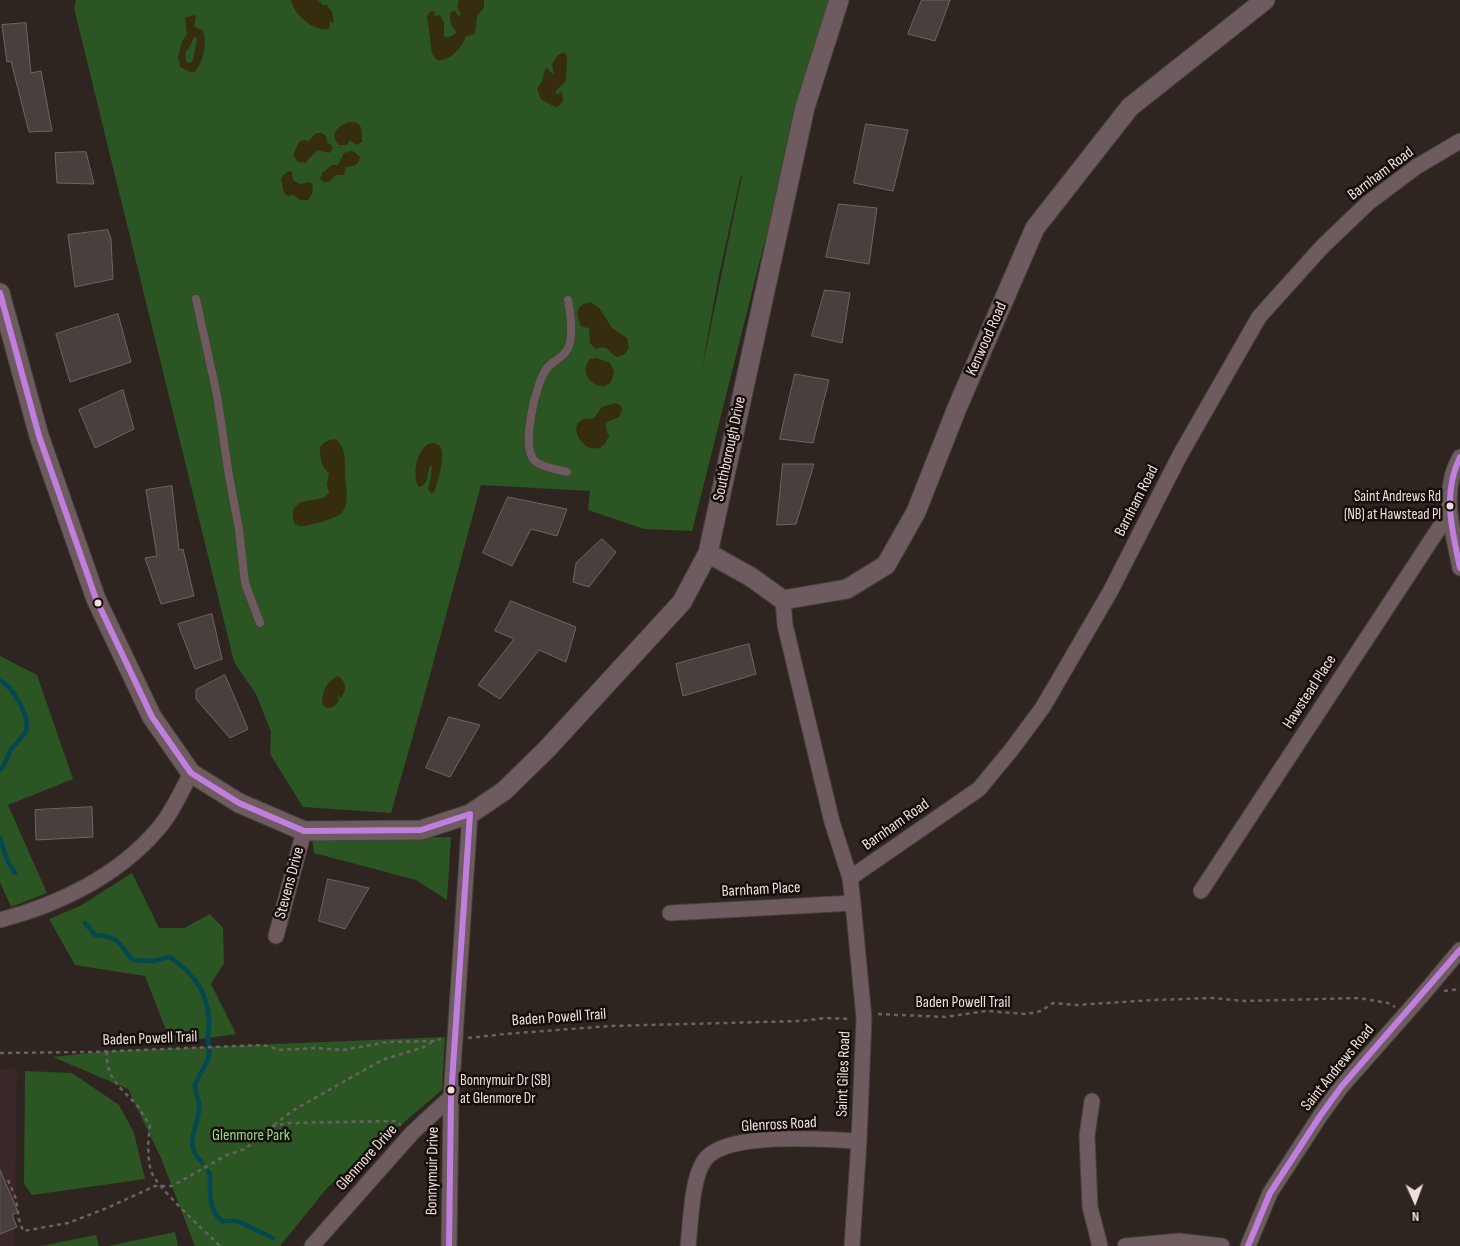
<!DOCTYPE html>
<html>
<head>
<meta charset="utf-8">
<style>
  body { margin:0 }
  #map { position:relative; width:1460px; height:1246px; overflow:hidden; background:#2e2521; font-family:"Sofia Sans Condensed",sans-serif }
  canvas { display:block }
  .north { position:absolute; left:1390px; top:1176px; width:50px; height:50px; -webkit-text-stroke:4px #160e0b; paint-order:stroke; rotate:178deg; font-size:14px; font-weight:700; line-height:20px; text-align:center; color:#ebe0db }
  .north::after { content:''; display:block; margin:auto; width:18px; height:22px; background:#ebe0db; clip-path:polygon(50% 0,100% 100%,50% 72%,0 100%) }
</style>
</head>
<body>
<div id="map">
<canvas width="1460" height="1246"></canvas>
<div class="north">N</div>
</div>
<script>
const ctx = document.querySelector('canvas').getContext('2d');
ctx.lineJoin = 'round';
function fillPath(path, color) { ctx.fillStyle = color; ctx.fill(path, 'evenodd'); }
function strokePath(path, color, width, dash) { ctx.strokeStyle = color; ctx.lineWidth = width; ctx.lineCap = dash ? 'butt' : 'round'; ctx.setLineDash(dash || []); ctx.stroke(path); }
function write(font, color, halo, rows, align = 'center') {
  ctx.font = font + ' "Sofia Sans Condensed",sans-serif'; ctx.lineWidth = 5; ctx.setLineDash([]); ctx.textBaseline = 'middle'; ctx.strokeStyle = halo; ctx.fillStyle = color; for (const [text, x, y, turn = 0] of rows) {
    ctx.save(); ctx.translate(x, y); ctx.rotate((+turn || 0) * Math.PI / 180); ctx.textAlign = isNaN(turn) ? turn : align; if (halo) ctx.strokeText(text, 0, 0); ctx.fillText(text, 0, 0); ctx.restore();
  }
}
const education = new Path2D(`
  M 17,1068 L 14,1246 L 0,1246 L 0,1069 Z`);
const green = new Path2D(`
  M 76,0 L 841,0 L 764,244 L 692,531 L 644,529 L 588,510 L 590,491 L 481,485 L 427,686 L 391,813 L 303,807 L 270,754 L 271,732 L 256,694 L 234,662 L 74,8 ZM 741,175 L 742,175 L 700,379 L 718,280 Z
  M 0,656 L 37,675 L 73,779 L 8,805 L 47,893 L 11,907 L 0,882 Z
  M 451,837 L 447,900 L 416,880 L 314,853 L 312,838 Z
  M 132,873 L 159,928 L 184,928 L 210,914 L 223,928 L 224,963 L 211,984 L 236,1034 L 171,1043 L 145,976 L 75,965 L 49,919 L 80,906 Z
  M 445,1037 L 442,1090 L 328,1187 L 280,1246 L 195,1246 L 161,1158 L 128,1089 L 53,1057 L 107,1051 Z
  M 25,1071 L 72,1073 L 119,1105 L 134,1133 L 145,1179 L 32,1195 L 24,1184 Z
  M 175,1232 L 178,1246 L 108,1246 Z
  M 96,1235 L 99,1246 L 41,1246 Z`);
const sand = new Path2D(`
  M 291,0 L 318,0 L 323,5 L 327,5 L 332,12 L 334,22 L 333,23 L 330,21 L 329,29 C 314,32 294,15 291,0 Z
  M 459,0 L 484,0 L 484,8 L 477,16 L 475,33 L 472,35 L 466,36 C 463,47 449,62 437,60 L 432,54 L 427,16 L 430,12 L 435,11 L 434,16 L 440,15 L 444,23 L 444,36 C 448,39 454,35 457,32 C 452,29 448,19 451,12 L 455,11 L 458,16 L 461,15 L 457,6 Z
  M 194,15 L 196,17 L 194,27 L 203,30 C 207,41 204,65 194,72 L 190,72 L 180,67 L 178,57 L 182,42 L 187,34 L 185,18 ZM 194,37 L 197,38 L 193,60 L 192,62 L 189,63 L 186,62 L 185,53 L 191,44 Z
  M 564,52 L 567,56 L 566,81 L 555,92 L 557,94 L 562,92 L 563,101 L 559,106 L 555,107 L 541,99 L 537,89 L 542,81 L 545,69 L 548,68 L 550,72 L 554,74 L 552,64 L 558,55 Z
  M 349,122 C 363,121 362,130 362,142 L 356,145 L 350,140 L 347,145 L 339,145 C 329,134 337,126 349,122 Z
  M 316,133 L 322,133 L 326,136 L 327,142 L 332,146 L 333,149 L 329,153 L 318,150 L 309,158 L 306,163 L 298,162 L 293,155 L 299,142 L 303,140 L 309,141 Z
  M 351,151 L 355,152 L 360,157 C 358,166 354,166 346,167 L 344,175 L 336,175 L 329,182 L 324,182 L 320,179 L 322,173 L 332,165 L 338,165 L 344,153 Z
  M 288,171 L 292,172 L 293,180 L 300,184 L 310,182 L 313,185 L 312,194 L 308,200 L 300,200 L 293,195 L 288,196 L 284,193 L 281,178 Z
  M 591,302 L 600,309 L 612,328 L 627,338 L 629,347 L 625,354 L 617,357 C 606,351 611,345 595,349 L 590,343 L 589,328 L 582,327 C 575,315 575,304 591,302 Z
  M 596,358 L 610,363 L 614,371 C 612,402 573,379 590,359 Z
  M 616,403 L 621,406 L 622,410 L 619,417 C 608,423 602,420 609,436 L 605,444 L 600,448 C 596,448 592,449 588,447 C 579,442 570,426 582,420 C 585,418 591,419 594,418 L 602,407 Z
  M 333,439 L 337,440 C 346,449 345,461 345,473 C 345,485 351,503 341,514 C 337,518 306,527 300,526 C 295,525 294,523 293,518 C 293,514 292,511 295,507 C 303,497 322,503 329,493 L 327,485 L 329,473 C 321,467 320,457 320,447 L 325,442 Z
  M 431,443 C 435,443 439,444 441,448 C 445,456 438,484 434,492 L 431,493 L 428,489 L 431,477 L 432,465 L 430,466 C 427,474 429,485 419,487 C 411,476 417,447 431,443 Z
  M 338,676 C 347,682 347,690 341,698 L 338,695 L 339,701 L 333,707 L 326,708 L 322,703 C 322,691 327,681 338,676 Z`);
const stream = new Path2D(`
  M 0,680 C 12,687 31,716 26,731 C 22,739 13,745 9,753 C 6,760 6,764 0,770
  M 0,838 L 7,860 L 15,873
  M 85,923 L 95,935 C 124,938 115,942 133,960 L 153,961 L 170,957 C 194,975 207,990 209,1020 C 210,1025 208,1030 208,1036 C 208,1042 209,1049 209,1055 C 207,1066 196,1078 195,1086 C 195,1093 199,1099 199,1105 C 200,1130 181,1140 202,1163
  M 208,1171 L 210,1174 C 210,1190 208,1211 222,1221 L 237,1221 L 273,1238`);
const building = new Path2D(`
  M 922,0 L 950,0 L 935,41 L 908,34 Z
  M 26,23 L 31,73 L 41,71 L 52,131 L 29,132 L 11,61 L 7,62 L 2,25 Z
  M 866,124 L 908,130 L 893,191 L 854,183 Z
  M 86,152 L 94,184 L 57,183 L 55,153 Z
  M 839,204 L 877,208 L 869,264 L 826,257 Z
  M 108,230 L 111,239 L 113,279 L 75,287 L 68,235 Z
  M 825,290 L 850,293 L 842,343 L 812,336 Z
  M 118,314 L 131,362 L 70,382 L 56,334 Z
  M 795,374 L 829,380 L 813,443 L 780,439 Z
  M 123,390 L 134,429 L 95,448 L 79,410 Z
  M 783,464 L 814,464 L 796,524 L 777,525 Z
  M 172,486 L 179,550 L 183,549 L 194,596 L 161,604 L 145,558 L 157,556 L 146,490 Z
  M 508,497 L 567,509 L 557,536 L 531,529 L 512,566 L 483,553 Z
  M 602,539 L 616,552 L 589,587 L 573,582 L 576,563 Z
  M 511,601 L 576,627 L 566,662 L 539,650 L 500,699 L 478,685 L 514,639 L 495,631 Z
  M 212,614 L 222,659 L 195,669 L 178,624 Z
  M 749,644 L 756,674 L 683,696 L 676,664 Z
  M 225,675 L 248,729 L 230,738 L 196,699 L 196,690 Z
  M 449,717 L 480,725 L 450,777 L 426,768 Z
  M 92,807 L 93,837 L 36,840 L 35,810 Z
  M 328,879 L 369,888 L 345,929 L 319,921 Z
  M 0,1170 L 18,1212 L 12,1215 L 17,1227 L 0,1234 Z`);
const path = new Path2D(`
  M 1444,991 L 1460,989
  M 878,1014 L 945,1017 L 986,1011 L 1027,1014 L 1041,1011 L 1053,1003 L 1077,1005 L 1153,1000 L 1213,998 L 1244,1001 L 1359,998 L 1388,1003 L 1395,1007
  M 468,1038 L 505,1034 L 610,1026 L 800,1021 L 825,1018 L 851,1019
  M 107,1051 C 105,1081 123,1088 139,1108 C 143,1114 146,1120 150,1125 C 148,1141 147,1156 151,1171 C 156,1187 206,1232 220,1246
  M 0,1053 L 91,1052 L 263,1045 L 280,1050 L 315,1048 L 343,1050 L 387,1042 L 435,1041 L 441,1039
  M 274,1125 L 292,1111 L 382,1060 L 424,1047 L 432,1042
  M 8,1180 L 16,1199 L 19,1219 L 23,1231 L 68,1223 L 107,1208 L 155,1186 L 172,1186 L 227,1155 L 245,1149 L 273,1126 L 289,1123 L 395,1121 L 401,1125`);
const service = new Path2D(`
  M 196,299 L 217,395 L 229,476 L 239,529 L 245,583 L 260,623
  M 567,472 C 557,469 543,468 535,461 C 520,449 536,379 548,367 C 555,359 565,357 569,346 C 573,334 570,311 568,300`);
const minor = new Path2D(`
  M 1460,457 C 1440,491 1453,532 1460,568
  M 783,600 L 785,625 L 832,822 L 850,878 L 979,789 L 1012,749 L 1043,707 L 1110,592 L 1180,455 L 1259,317 L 1322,247 L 1368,203 L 1416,167 L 1460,141
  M 850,878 L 853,903 L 864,1018 L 859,1141 L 852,1246
  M 1201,891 L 1449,513
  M 670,913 L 853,903
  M 0,920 C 58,905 118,876 158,829 C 172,813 181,792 191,773
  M 276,936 L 304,831
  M 1092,1101 L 1087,1136 L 1090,1207 L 1100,1246
  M 312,1246 L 413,1132 L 451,1097
  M 449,1246 L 451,1097 L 470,814
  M 688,1246 C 691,1222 691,1181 704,1161 C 724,1130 826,1140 859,1141
  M 1125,1246 L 1179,1241 L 1222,1246
  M 1248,1246 L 1270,1193 L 1320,1116 L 1341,1087 L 1424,993 L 1460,950`);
const tertiary = new Path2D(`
  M 0,293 L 39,436 L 96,599 L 152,717 L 191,773 L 239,803 L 304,831 L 421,830 L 470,814 L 504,791 L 547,749 L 682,602 L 708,553 L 805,107 L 839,0
  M 708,553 L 751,577 L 783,600 L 847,589 L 886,565 L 916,512 L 957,408 L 1035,228 L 1130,107 L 1265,0`);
const bus1 = new Path2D(`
  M 0,293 L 39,436 L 96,599 L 152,717 L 191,773 L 239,803 L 304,831 L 421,830 L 470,814 L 451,1097 L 449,1246
  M 1460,457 C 1442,495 1452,529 1460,568
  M 1248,1246 L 1270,1193 L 1320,1116 L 1341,1087 L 1460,950`);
const markers = [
  [1450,506,4.5,"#ebe0db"],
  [98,603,4.5,"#ebe0db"],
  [451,1090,4.5,"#ebe0db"]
];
const busNames = [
  ["Saint Andrews Rd",1441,497],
  ["(NB) at Hawstead Pl",1441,515],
  ["Bonnymuir Dr (SB)",460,1081,"left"],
  ["at Glenmore Dr",460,1099,"left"]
];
const streetNames = [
  ["Barnham Road",1381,174,-37],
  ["Kenwood Road",987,339,-66],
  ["Southborough Drive",730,449,-78],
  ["Barnham Road",1137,501,-63],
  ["Hawstead Place",1310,692,-57],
  ["Barnham Road",896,825,-35],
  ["Stevens Drive",290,883,-75],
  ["Barnham Place",761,890,-3],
  ["Baden Powell Trail",963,1003],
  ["Baden Powell Trail",559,1018,-4],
  ["Baden Powell Trail",150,1039,-2],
  ["Saint Andrews Road",1338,1068,-51],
  ["Saint Giles Road",844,1074,-88],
  ["Glenross Road",779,1125,-3],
  ["Glenmore Drive",367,1158,-48],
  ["Bonnymuir Drive",433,1171,-89]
];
const parkNames = [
  ["Glenmore Park",251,1136]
];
fillPath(education, '#3a2829');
fillPath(green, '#2b5522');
fillPath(sand, '#362d11');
strokePath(stream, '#044852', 4.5);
fillPath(building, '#48403d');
strokePath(building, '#6e6562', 1);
strokePath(service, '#48403c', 9);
strokePath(minor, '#48403c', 17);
strokePath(tertiary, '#48403c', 21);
strokePath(path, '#6d6062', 2.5, [4, 4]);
strokePath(service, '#6e5b5f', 8);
strokePath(minor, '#6e5b5f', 15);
strokePath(tertiary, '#6e5b5f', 19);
strokePath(bus1, '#c07fdc', 6);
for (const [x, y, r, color] of markers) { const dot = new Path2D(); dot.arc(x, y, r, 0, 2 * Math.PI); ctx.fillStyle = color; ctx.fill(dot); strokePath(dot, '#160e0b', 2); }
write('15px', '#ebe0db', '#160e0b', busNames, 'right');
write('16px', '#ebe0db', '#160e0b', streetNames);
write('16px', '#93de86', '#160e0b', parkNames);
</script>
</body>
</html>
